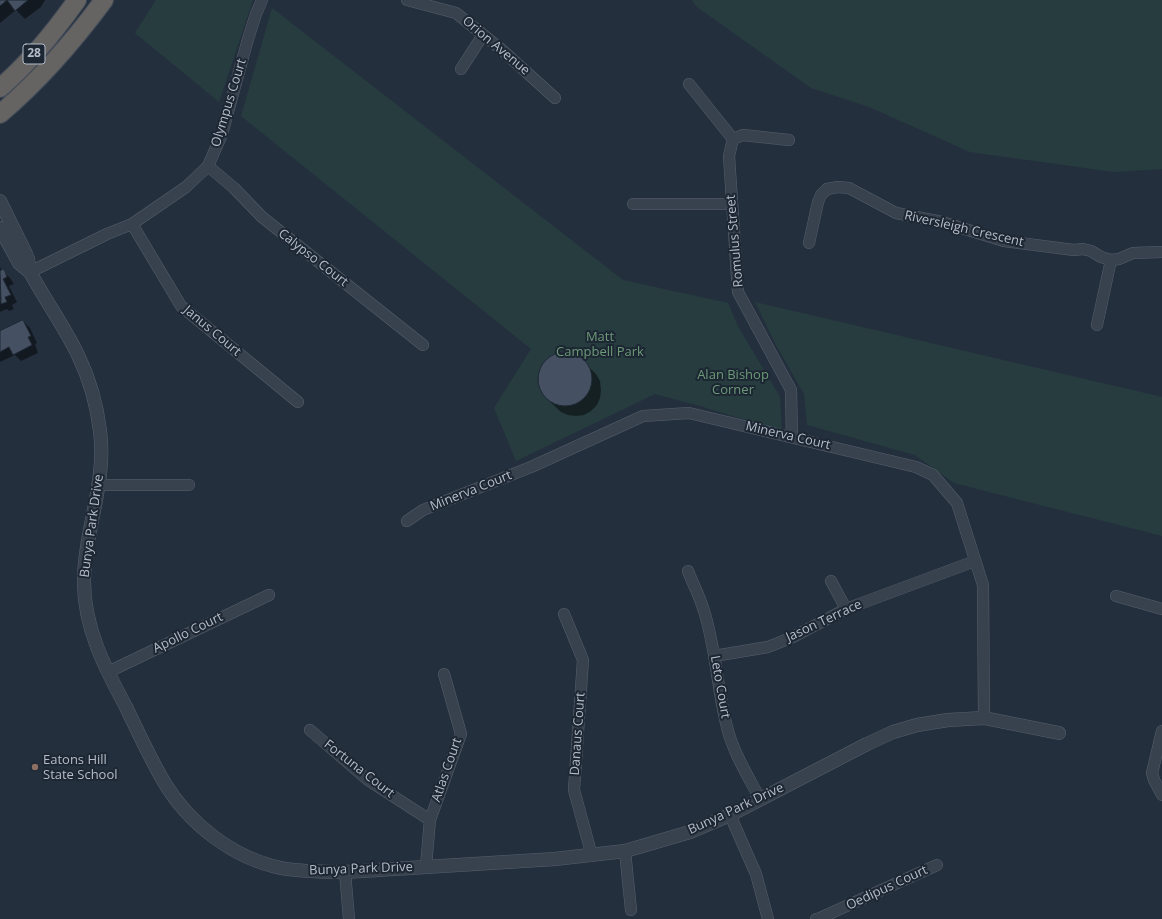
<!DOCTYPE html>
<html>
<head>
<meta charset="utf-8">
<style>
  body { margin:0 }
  canvas { display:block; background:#242f3e }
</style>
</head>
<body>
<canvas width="1162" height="919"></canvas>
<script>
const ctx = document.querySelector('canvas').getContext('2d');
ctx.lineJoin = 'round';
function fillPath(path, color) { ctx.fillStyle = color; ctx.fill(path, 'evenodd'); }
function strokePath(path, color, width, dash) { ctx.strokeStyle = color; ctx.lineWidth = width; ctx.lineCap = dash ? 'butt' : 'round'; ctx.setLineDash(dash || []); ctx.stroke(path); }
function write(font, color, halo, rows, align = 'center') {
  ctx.font = font + ' "Open Sans",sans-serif'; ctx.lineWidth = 4; ctx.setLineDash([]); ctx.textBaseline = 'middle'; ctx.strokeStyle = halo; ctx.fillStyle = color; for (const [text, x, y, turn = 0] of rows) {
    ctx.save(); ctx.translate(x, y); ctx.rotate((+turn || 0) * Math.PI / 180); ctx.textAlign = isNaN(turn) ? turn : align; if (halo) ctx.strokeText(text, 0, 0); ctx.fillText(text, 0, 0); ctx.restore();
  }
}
const green = new Path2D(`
  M 156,0 L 253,0 L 219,102 L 135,33 Z
  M 692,0 L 1162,0 L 1162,169 L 1114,172 L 970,152 L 869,107 L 811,88 L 697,7 Z
  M 272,8 L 623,280 L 728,303 L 739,328 L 780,397 L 782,431 L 700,406 L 655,394 L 516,461 L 494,408 L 531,349 L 241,116 Z
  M 755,302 L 1162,397 L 1162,536 L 954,483 L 915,455 L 807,425 L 804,394 L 776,345 Z`);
const shadow = new Path2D(`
  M 0,0 L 45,0 L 41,7 L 25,19 L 16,10 L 0,23 Z
  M 0,267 L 2,271 L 3,271 L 10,278 L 14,284 L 9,286 L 17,302 L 12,305 L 14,309 L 9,311 L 7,309 L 0,312 Z
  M 23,321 L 30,328 L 37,343 L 35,344 L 38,353 L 21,361 L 15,355 L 0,362 L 0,333 Z
  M 563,353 L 572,354 L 579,358 L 596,374 L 600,381 L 601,390 L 600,398 L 597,405 L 591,411 L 584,415 L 576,416 L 568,415 L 561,412 L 545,397 L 541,390 L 539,382 L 539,374 L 542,366 L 548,359 L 555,355 Z`);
const building = new Path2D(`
  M 0,0 L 28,0 L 15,11 L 7,0 L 0,6 Z
  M 4,269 L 7,277 L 3,279 L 11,295 L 5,297 L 7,302 L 1,304 L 0,271 Z
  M 23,320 L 31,336 L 28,337 L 32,345 L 13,355 L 9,347 L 0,352 L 0,331 Z
  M538 379a27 27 0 1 1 54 0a27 27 0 1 1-54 0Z`);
const minor = new Path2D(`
  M 407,0 L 456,13 L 502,50 L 555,98
  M 461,69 L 483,35
  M 689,84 L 733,139
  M 789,140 L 743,135 L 733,139 L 729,156 L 738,292 L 791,390 L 792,437
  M 208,166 L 234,188 L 262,217 L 423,345
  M 633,204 L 731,204
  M 132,224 L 181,306 L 298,402
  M 809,243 L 818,202 L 821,195 L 827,189 L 838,187 L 849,188 L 896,213 L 942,222 L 1004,241 L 1074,250 L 1083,249 L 1091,251 L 1101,257 L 1111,260 L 1119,259 L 1133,253 L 1162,252
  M 30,272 L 107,234 L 132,224 L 186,187 L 208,166 L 222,134 L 248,39 L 256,14 L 262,0
  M 1097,325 L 1111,260
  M 99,485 L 189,485
  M 407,521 L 423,510 L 531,467 L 643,416 L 689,413 L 916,467 L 933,475 L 957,503 L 983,585 L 984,718
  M 688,571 C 693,584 700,597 704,611 C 716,648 717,689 727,727 C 733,752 748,776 760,799
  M 831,581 L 846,609
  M 1116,596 L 1162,609
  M 564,614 L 583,660 L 574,790 L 592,856
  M 714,656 L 768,647 L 793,637 L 846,609 L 975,561
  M 108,672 L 269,595
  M 310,730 L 368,780 L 430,820
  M 1162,731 L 1152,773 L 1154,780 L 1162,795
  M 730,815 L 756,874 L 768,919
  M 625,851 L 631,910
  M 426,866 L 430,820 L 461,734 L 444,674
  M 345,872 L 349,919
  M 816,919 L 820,918 L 937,865`);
const tertiary = new Path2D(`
  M 0,201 L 26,254 L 28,259 L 30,272 C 45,300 64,326 78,355 C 89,378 97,405 100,431 C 107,483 84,531 84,582 C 84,628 105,668 126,707 C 138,732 150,758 164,782 C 189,824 233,858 281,868 C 302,872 324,872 345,872 L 555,859 L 625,851 L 690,832 L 730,815 L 867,744 L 893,732 L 917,725 L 948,720 L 984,718 L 1059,733
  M 0,228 L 19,263 L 30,272`);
const trunk = new Path2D(`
  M 0,88 C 30,62 55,31 77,0
  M 0,114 C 40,80 73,42 104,0`);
const markers = [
  [35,767,4,"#8d6e63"]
];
const shields = [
  [34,54,22]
];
const shieldNames = [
  ["28",34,54]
];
const streetNames = [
  ["Orion Avenue",496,46,40],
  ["Olympus Court",229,103,-73],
  ["Riversleigh Crescent",964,229,13],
  ["Romulus Street",735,241,-95],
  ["Calypso Court",313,258,38],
  ["Janus Court",212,331,40],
  ["Minerva Court",788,436,13],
  ["Minerva Court",471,491,-22],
  ["Bunya Park Drive",92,526,-82],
  ["Jason Terrace",824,621,-25],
  ["Apollo Court",188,633,-26],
  ["Leto Court",720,687,80],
  ["Danaus Court",578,734,-86],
  ["Fortuna Court",359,769,38],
  ["Atlas Court",447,770,-71],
  ["Bunya Park Drive",736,809,-25],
  ["Bunya Park Drive",361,869,-2],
  ["Oedipus Court",887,888,-25]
];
const parkNames = [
  ["Matt",600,337],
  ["Campbell Park",600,352],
  ["Alan Bishop",733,375],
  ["Corner",733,390]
];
const poiNames = [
  ["Eatons Hill",43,760],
  ["State School",43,775]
];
fillPath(green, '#263c3f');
fillPath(shadow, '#0007');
fillPath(building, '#455162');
strokePath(building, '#1f2835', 1);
strokePath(minor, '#565f6c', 12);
strokePath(tertiary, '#565f6c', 14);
strokePath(trunk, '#434c59', 20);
strokePath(minor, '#38414e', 11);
strokePath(tertiary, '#38414e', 13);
strokePath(trunk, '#656462', 18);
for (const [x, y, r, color] of markers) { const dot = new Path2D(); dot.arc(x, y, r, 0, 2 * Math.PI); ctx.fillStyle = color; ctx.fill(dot); strokePath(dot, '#1d2633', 1.5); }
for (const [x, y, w] of shields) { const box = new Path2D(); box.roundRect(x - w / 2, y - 10, w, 20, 3); ctx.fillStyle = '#1d2633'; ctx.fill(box); strokePath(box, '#b4bcc9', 1); }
write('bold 12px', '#b4bcc9', null, shieldNames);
write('13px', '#b4bcc9', '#1d2633', streetNames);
write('13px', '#6b9a76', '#1d2633', parkNames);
write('13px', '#b4bcc9', '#1d2633', poiNames, 'left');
</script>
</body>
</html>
